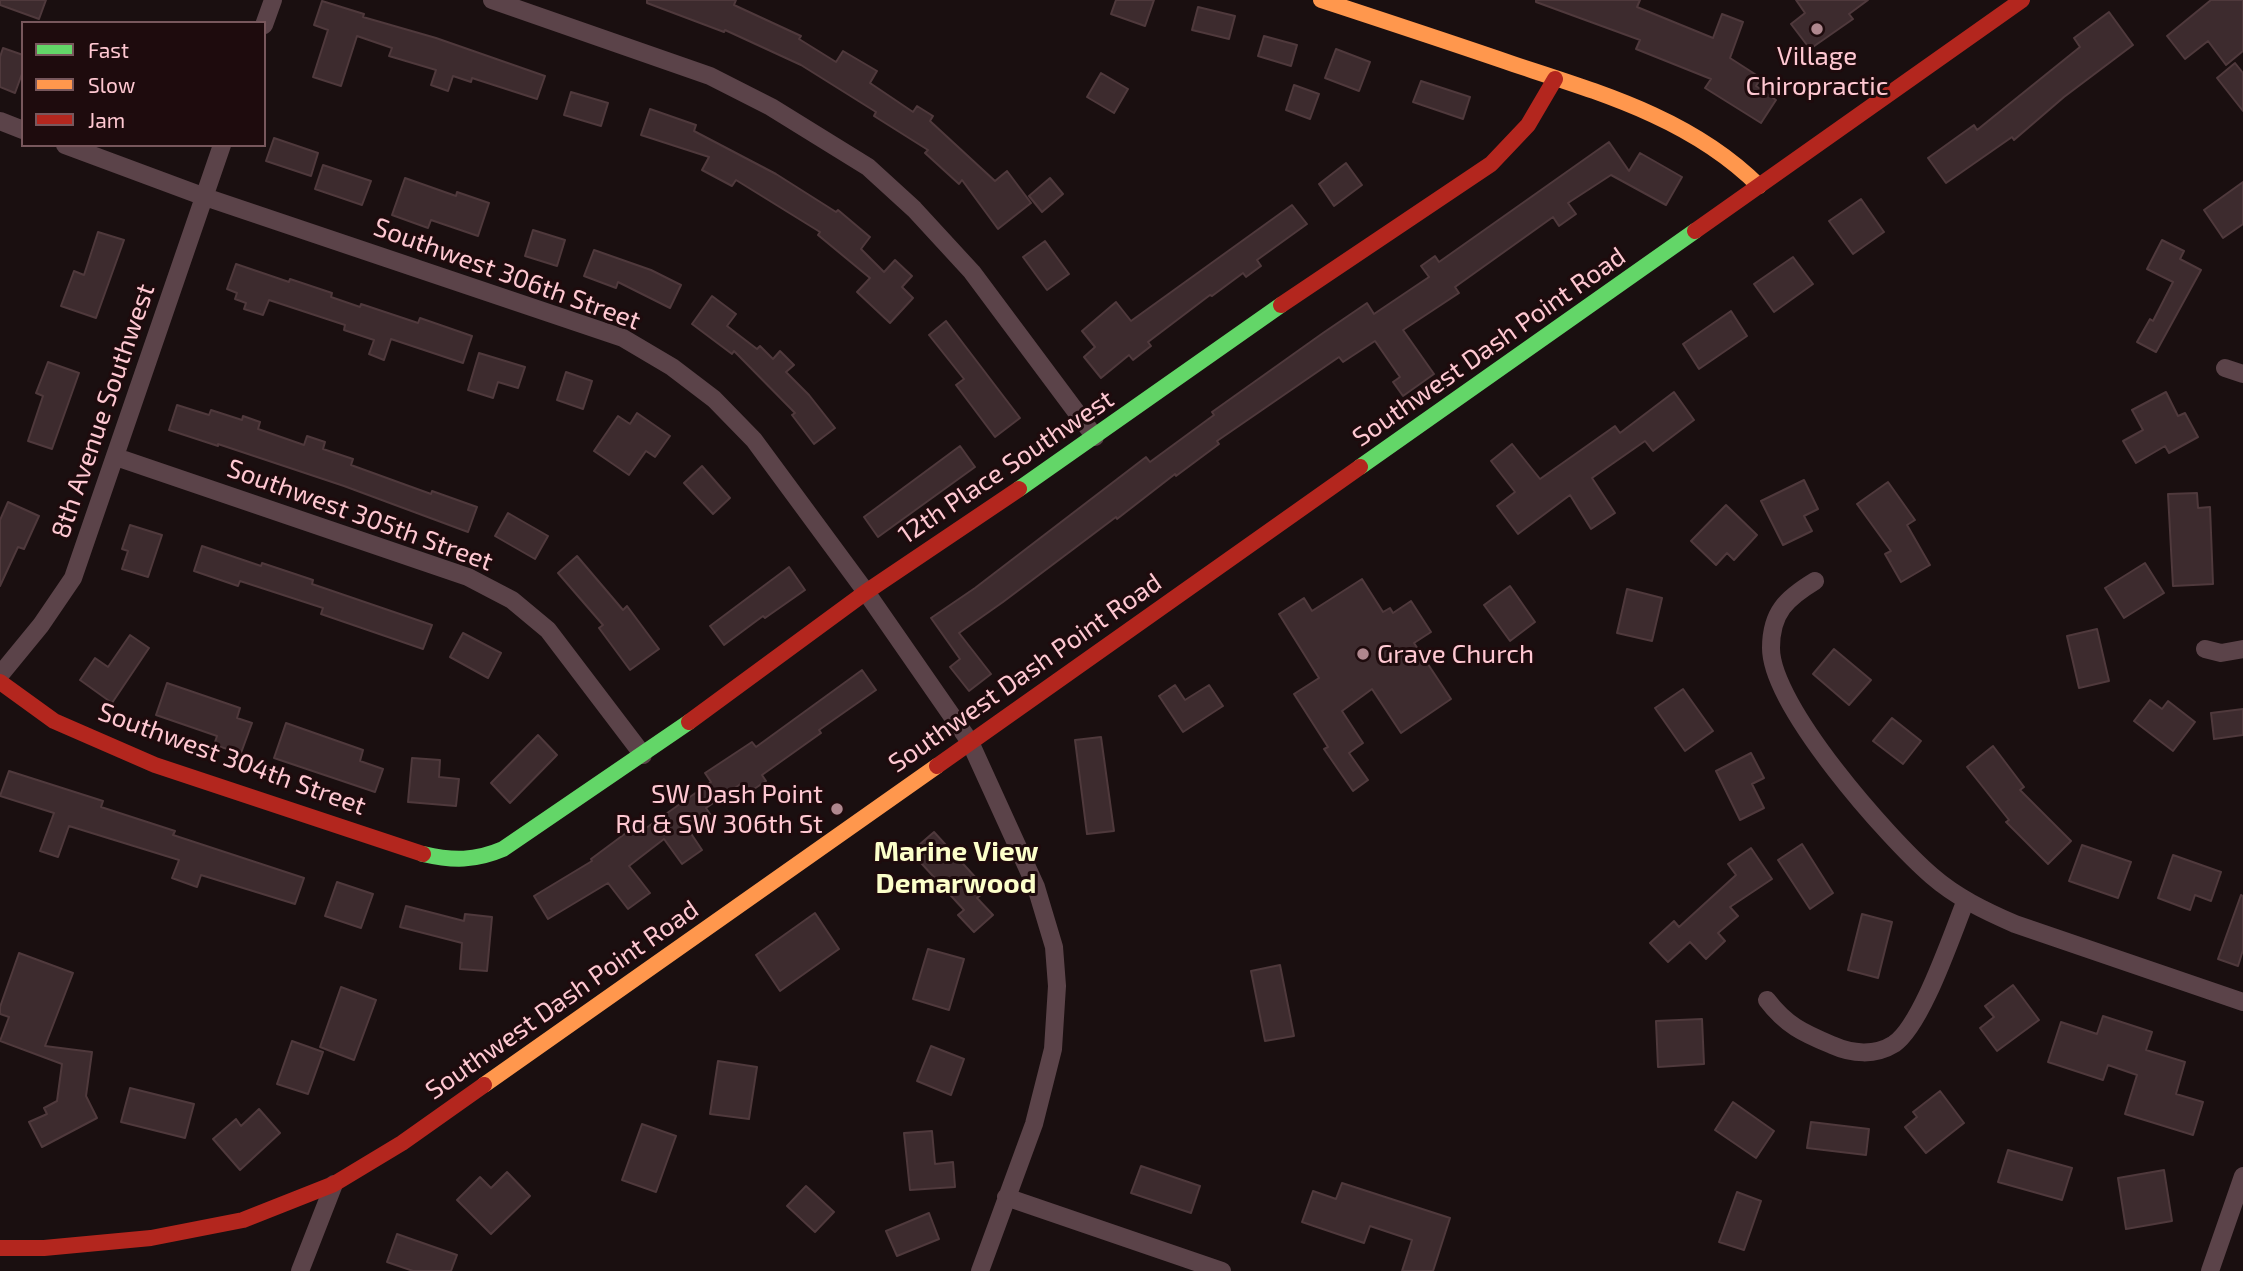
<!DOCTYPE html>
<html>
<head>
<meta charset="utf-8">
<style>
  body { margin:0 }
  #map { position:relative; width:2243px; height:1271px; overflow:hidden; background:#1a0f10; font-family:"Exo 2",sans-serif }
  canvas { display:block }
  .legend { position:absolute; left:21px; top:21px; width:245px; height:126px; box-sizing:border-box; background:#1e0b0d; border:2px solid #78575c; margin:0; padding:9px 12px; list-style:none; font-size:21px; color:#ffc8d2 }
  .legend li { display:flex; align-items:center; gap:14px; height:35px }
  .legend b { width:35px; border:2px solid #78575c }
</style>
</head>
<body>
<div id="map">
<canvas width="2243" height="1271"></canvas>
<ul class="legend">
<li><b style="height:9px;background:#63d668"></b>Fast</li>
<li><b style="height:9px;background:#ff974d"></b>Slow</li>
<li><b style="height:9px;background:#b3261e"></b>Jam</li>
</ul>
</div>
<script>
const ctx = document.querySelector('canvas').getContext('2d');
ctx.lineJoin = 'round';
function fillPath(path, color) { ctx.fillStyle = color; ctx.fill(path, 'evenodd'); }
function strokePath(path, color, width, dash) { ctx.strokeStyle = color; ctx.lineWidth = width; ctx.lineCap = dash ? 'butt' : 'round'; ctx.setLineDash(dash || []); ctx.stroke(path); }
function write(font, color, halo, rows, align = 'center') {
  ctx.font = font + ' "Exo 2",sans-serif'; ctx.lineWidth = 6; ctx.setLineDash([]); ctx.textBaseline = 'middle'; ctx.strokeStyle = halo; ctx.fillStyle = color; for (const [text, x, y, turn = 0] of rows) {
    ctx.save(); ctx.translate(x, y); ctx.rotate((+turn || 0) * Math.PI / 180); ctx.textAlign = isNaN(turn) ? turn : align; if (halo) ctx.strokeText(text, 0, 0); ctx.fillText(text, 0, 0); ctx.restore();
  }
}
const building = new Path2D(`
  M 0,0 L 46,0 L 39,19 L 0,5 Z
  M 647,0 L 736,0 L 734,5 L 801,36 L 799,39 L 836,62 L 843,51 L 877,71 L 870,83 L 913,112 L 917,106 L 933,116 L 930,121 L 995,181 L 1007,171 L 1031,203 L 998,229 L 962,180 L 959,184 L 925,153 L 928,150 L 874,116 L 876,112 L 801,65 L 725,30 L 724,32 L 647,3 Z
  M 1116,0 L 1154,0 L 1145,26 L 1111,14 Z
  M 1536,0 L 1640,0 L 1637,7 L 1713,38 L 1722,14 L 1743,22 L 1730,58 L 1761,78 L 1756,86 L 1776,100 L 1761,123 L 1705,88 L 1711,79 L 1636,49 L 1640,40 L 1536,2 Z
  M 1796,0 L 1868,0 L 1849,14 L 1853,19 L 1810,49 L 1791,24 L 1805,13 Z
  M 2211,0 L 2243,0 L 2243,51 L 2226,65 L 2208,41 L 2185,59 L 2167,36 Z
  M 322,1 L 364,14 L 363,17 L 436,38 L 545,76 L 537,99 L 472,78 L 471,82 L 453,76 L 448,91 L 431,85 L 436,70 L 389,56 L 392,48 L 357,36 L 341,86 L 313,77 L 328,30 L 314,25 Z
  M 1198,7 L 1235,16 L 1229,39 L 1192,30 Z
  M 2109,12 L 2133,45 L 2064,97 L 2014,140 L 2012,137 L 1946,183 L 1928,158 L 1974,125 L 1977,130 L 2080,47 L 2074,38 Z
  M 1264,36 L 1297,45 L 1291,66 L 1258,56 Z
  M 3,48 L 23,55 L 23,71 L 15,93 L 0,87 L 0,57 Z
  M 1336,49 L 1370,62 L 1359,91 L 1325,78 Z
  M 2235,63 L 2243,73 L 2243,111 L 2217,78 Z
  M 1101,73 L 1128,89 L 1114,113 L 1087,97 Z
  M 1421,81 L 1470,97 L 1463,119 L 1413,102 Z
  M 1294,85 L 1319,94 L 1310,119 L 1286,110 Z
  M 571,92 L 608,103 L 601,126 L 564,115 Z
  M 650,109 L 696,125 L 694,131 L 776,174 L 836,212 L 838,210 L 870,237 L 861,249 L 884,272 L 895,260 L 912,276 L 902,287 L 913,298 L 890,323 L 857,292 L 870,278 L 818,235 L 820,232 L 736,180 L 732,186 L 702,170 L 709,157 L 641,135 Z
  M 274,138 L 318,153 L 311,176 L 266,161 Z
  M 1609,142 L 1629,171 L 1640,153 L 1682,177 L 1666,205 L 1611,175 L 1568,203 L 1576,214 L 1559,226 L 1553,217 L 1455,287 L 1459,293 L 1403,330 L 1434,374 L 1403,396 L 1393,382 L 1400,377 L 1375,341 L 1343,362 L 1339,357 L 1217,441 L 1219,444 L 1176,476 L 1175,474 L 1117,519 L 1116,517 L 1003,602 L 959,633 L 991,674 L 969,691 L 950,667 L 960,659 L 931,618 L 975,588 L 1146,457 L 1150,462 L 1214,415 L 1212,412 L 1323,333 L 1367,303 L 1374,314 L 1429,277 L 1421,266 L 1435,256 L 1439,262 Z
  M 1346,163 L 1362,185 L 1334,206 L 1319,184 Z
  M 323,165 L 371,181 L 362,205 L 315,189 Z
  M 405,178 L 456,196 L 457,192 L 489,203 L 478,236 L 431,220 L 428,228 L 392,215 Z
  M 1050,178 L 1063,194 L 1042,212 L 1029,196 Z
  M 2243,182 L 2243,224 L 2223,238 L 2204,210 Z
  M 1861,199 L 1884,232 L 1853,254 L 1829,221 Z
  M 1292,205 L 1307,224 L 1257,260 L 1261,266 L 1246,277 L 1243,273 L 1212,296 L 1210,295 L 1148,342 L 1151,346 L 1133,360 L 1129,355 L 1101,378 L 1084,357 L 1095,347 L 1082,331 L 1116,302 L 1131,321 Z
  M 533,230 L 565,240 L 557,266 L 525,256 Z
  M 98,232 L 124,240 L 96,318 L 61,306 L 74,271 L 84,275 Z
  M 2162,240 L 2184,251 L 2180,259 L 2201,270 L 2156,352 L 2137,342 L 2150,319 L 2153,321 L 2173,282 L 2147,269 Z
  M 1045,241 L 1069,274 L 1047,290 L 1023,257 Z
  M 594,250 L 651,270 L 681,285 L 670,308 L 618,282 L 616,288 L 584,276 Z
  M 1793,257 L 1813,284 L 1774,312 L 1754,284 Z
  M 236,264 L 289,282 L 290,279 L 332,293 L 331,297 L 360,307 L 361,304 L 418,323 L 420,318 L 472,336 L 463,363 L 391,339 L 384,360 L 369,354 L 374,340 L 344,330 L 345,325 L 269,300 L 263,315 L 244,309 L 246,303 L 235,299 L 237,293 L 227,289 Z
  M 712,296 L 736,314 L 727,326 L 757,349 L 760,346 L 773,359 L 780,351 L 794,365 L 786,372 L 809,395 L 835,428 L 814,444 L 792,415 L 795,413 L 734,351 L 732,354 L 692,324 Z
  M 1731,311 L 1747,336 L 1699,369 L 1683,344 Z
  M 946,321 L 1020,418 L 995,437 L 956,385 L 964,379 L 929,335 Z
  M 479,353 L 525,367 L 518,388 L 498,382 L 493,398 L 468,390 Z
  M 48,362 L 79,373 L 52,449 L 28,441 L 43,396 L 36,393 Z
  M 566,372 L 592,381 L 583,409 L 557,400 Z
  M 1674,392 L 1694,420 L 1653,451 L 1645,441 L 1592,478 L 1615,513 L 1591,529 L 1570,495 L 1518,534 L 1497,506 L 1515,492 L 1491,461 L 1512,444 L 1540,479 L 1615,426 L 1620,433 Z
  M 2166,392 L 2178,416 L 2185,413 L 2198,437 L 2169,453 L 2165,446 L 2136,463 L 2123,441 L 2143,430 L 2132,410 Z
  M 177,405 L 209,415 L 211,410 L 242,420 L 243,416 L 260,422 L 258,429 L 304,445 L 307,436 L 325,442 L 323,449 L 353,459 L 351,465 L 431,494 L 432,491 L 477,507 L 468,532 L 344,486 L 218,444 L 218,446 L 169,430 Z
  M 637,413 L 670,436 L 655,457 L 646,451 L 629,475 L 594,451 L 618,416 L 630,424 Z
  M 960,446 L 975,467 L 878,537 L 864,517 Z
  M 702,466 L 730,498 L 713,514 L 684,483 Z
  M 1804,480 L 1818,509 L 1804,516 L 1812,531 L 1783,545 L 1761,501 Z
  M 1888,482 L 1915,520 L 1907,525 L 1930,565 L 1901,582 L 1885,554 L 1891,551 L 1857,504 Z
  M 2197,493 L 2198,508 L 2210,507 L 2213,584 L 2173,586 L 2168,494 Z
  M 8,502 L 39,516 L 24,549 L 18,547 L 0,586 L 0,520 Z
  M 1726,505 L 1757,535 L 1734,560 L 1727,553 L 1716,565 L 1691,541 Z
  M 508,513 L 548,536 L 535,559 L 495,536 Z
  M 130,525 L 162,535 L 148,577 L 122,569 L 128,551 L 122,549 Z
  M 202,546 L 261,566 L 262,563 L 313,580 L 312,584 L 432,625 L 423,649 L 321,614 L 323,608 L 240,581 L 238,586 L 194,571 Z
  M 577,556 L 623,610 L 627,606 L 659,649 L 630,670 L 599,628 L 603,625 L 558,573 Z
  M 2145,563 L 2164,593 L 2124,618 L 2105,588 Z
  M 789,567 L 805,590 L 765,618 L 763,616 L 724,645 L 710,626 Z
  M 1362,579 L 1383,612 L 1390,608 L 1393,613 L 1411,601 L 1431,632 L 1414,643 L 1451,699 L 1401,733 L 1372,689 L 1342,711 L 1363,743 L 1349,753 L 1368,780 L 1353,791 L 1324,749 L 1328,747 L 1294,694 L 1319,678 L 1279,614 L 1304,598 L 1312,611 Z
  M 1510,586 L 1535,622 L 1510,641 L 1484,605 Z
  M 1627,589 L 1662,598 L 1652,641 L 1617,633 Z
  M 2097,629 L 2109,681 L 2079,688 L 2067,636 Z
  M 463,633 L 501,653 L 488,678 L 450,657 Z
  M 130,635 L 149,648 L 112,703 L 80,680 L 95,658 L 108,667 Z
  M 1834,649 L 1871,680 L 1849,705 L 1813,674 Z
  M 862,670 L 876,690 L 819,730 L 821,733 L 762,775 L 766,781 L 748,793 L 742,783 L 706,808 L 710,814 L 688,829 L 702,850 L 682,864 L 664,839 L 629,866 L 650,893 L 628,909 L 608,883 L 548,919 L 534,896 L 592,861 L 591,859 L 634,827 L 639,833 L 711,782 L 705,773 L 752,742 L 756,747 Z
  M 167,683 L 240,708 L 237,718 L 252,723 L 241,753 L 214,745 L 217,736 L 156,715 Z
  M 1175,685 L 1185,700 L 1209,685 L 1223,706 L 1183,732 L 1159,696 Z
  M 1683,689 L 1713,731 L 1685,751 L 1655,708 Z
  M 2150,700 L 2162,709 L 2168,701 L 2195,722 L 2173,751 L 2134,721 Z
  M 2243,709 L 2243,735 L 2214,739 L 2211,713 Z
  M 1892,718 L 1921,741 L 1903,764 L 1873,741 Z
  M 286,723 L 363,750 L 360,761 L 383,769 L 375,792 L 274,758 Z
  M 538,735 L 557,755 L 510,803 L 491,783 Z
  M 1101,737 L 1114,831 L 1087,834 L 1075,740 Z
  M 1993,746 L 2024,787 L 2020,790 L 2071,841 L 2048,864 L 2006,822 L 2009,820 L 1967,767 Z
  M 1751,753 L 1764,778 L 1752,784 L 1764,808 L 1740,820 L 1716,771 Z
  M 412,758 L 440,760 L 439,777 L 459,779 L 456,806 L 408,802 Z
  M 9,771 L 103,801 L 101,807 L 175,831 L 173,835 L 304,878 L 295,904 L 201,875 L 197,887 L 172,878 L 179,860 L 69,826 L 58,857 L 40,851 L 54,813 L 0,796 Z
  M 934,832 L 987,890 L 977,898 L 993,915 L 974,932 L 958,915 L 964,910 L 911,852 Z
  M 1802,844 L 1833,893 L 1810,909 L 1778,860 Z
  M 2082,845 L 2131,862 L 2118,898 L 2069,881 Z
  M 1751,848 L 1772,879 L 1730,907 L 1738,916 L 1718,933 L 1725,941 L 1706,959 L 1690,942 L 1668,962 L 1650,943 L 1674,921 L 1679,927 L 1736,875 L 1728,864 Z
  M 2173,855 L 2221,872 L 2211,901 L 2195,895 L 2190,910 L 2158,898 Z
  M 337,882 L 373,894 L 361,928 L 325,916 Z
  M 2241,895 L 2243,896 L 2243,950 L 2238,966 L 2218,959 Z
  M 406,906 L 464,921 L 465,914 L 492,917 L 487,971 L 460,969 L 462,943 L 400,927 Z
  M 815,913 L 839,949 L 780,991 L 756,955 Z
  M 1862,914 L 1892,922 L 1878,978 L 1848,970 Z
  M 928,949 L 964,959 L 949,1010 L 913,999 Z
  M 19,953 L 73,973 L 45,1046 L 92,1052 L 86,1096 L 97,1118 L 42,1147 L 29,1122 L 47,1114 L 44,1108 L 57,1101 L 62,1064 L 0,1041 L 9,1017 L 0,1014 L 0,1007 Z
  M 1280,965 L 1294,1036 L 1265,1041 L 1251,971 Z
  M 2013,985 L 2039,1020 L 1997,1051 L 1980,1028 L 1994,1017 L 1985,1006 Z
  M 341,987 L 376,1000 L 354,1060 L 320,1047 Z
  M 2103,1016 L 2152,1032 L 2146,1050 L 2185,1062 L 2176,1094 L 2203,1102 L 2193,1135 L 2125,1114 L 2137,1075 L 2108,1065 L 2103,1080 L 2048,1062 L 2061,1022 L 2097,1034 Z
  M 1702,1019 L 1704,1064 L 1658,1067 L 1656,1021 Z
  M 292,1041 L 323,1052 L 308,1094 L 277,1084 Z
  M 931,1046 L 964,1059 L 951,1095 L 917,1081 Z
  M 718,1061 L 757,1067 L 749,1119 L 710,1114 Z
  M 130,1088 L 194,1104 L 185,1138 L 121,1122 Z
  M 1940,1091 L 1964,1123 L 1926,1153 L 1905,1127 L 1917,1117 L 1913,1112 Z
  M 1733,1102 L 1774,1131 L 1756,1158 L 1715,1130 Z
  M 259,1109 L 280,1133 L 240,1170 L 213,1139 L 236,1119 L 241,1126 Z
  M 1811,1122 L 1869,1129 L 1866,1155 L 1807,1148 Z
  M 642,1124 L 676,1136 L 656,1192 L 622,1180 Z
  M 932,1131 L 935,1164 L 953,1162 L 955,1187 L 910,1190 L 904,1133 Z
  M 2008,1150 L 2072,1168 L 2062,1200 L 1998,1182 Z
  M 1141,1166 L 1200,1186 L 1191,1213 L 1131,1193 Z
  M 2164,1170 L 2172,1221 L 2126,1229 L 2118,1178 Z
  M 507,1172 L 530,1196 L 491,1234 L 457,1200 L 480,1177 L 491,1188 Z
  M 1342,1183 L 1450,1218 L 1433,1271 L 1402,1271 L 1412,1240 L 1370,1226 L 1364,1243 L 1302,1222 L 1313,1191 L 1336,1199 Z
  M 806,1186 L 834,1212 L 815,1232 L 787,1206 Z
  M 1737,1192 L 1761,1201 L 1744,1250 L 1719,1242 Z
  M 929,1213 L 939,1239 L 897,1256 L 886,1231 Z
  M 397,1234 L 457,1255 L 451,1271 L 413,1271 L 387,1262 Z`);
const street = new Path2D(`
  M 492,0 L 710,76 L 771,107 L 868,167 L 914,209 L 972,272 L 1095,437
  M 264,25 L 273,0
  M 0,121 L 23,130
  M 65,145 L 205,197 L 623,338 L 672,367 L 714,399 L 754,440 L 866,592 L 970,742 L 1036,887 L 1054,947 L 1057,986 L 1053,1049 L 1034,1124 L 980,1271
  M 2225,368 L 2243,374
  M 116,457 L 468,577 L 512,600 L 548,630 L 643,755
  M 1815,581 C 1787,598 1771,612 1771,648 C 1771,706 1888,838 1932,876 C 1956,897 1985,911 2015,924 L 2243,1002
  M 2205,649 L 2221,653 L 2243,649
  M 0,675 L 41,625 L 73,578 L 222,145
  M 1767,1000 C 1786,1025 1803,1033 1832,1045 C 1852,1054 1875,1056 1894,1044 C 1922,1025 1952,934 1966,900
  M 1006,1197 L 1222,1271
  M 300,1271 L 334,1184
  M 2210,1271 L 2243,1176`);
const fast = new Path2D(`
  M 1360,467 L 1695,231
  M 1019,489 L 1281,305
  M 423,854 C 453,861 475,861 503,849 L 689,722`);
const slow = new Path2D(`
  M 1321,0 C 1385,21 1449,42 1513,64 C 1601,93 1692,119 1759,186
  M 484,1085 L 937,766`);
const jam = new Path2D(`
  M 1695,231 L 2022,0
  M 1281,305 L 1491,164 L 1528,125 L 1555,79
  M 0,682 L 54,721 L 155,765 L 423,854
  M 689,722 L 866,592 L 1019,489
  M 937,766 L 1360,467
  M 0,1248 L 44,1248 L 151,1238 L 243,1220 L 334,1184 L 402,1143 L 484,1085`);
const markers = [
  [1817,29,7,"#af878e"],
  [1363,654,7,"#af878e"],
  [837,809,7,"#af878e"]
];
const poiNames = [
  ["Village",1817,56],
  ["Chiropractic",1817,86],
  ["Grave Church",1377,654,"left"],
  ["SW Dash Point",823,794,"right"],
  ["Rd & SW 306th St",823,824,"right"]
];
const streetNames = [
  ["Southwest 306th Street",507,274,20],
  ["Southwest Dash Point Road",1489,347,-35],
  ["8th Avenue Southwest",103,411,-71],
  ["12th Place Southwest",1006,467,-34],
  ["Southwest 305th Street",360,515,20],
  ["Southwest Dash Point Road",1025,673,-35],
  ["Southwest 304th Street",232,759,20],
  ["Southwest Dash Point Road",562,1000,-35]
];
const neighbourhoodNames = [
  ["Marine View",956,852],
  ["Demarwood",956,884]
];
fillPath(building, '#3d2b2e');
strokePath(building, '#4f393c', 2);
strokePath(street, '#5b4349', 18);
strokePath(fast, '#63d668', 16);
strokePath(slow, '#ff974d', 16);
strokePath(jam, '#b3261e', 16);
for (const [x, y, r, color] of markers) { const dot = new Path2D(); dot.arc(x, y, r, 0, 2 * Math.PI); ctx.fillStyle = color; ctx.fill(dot); strokePath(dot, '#1e0b0d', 2.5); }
write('26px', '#ffc8d2', '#1e0b0d', poiNames);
write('26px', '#ffc8d2', '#1e0b0d', streetNames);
write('bold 28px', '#fcffca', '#1e0b0d', neighbourhoodNames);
</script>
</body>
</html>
